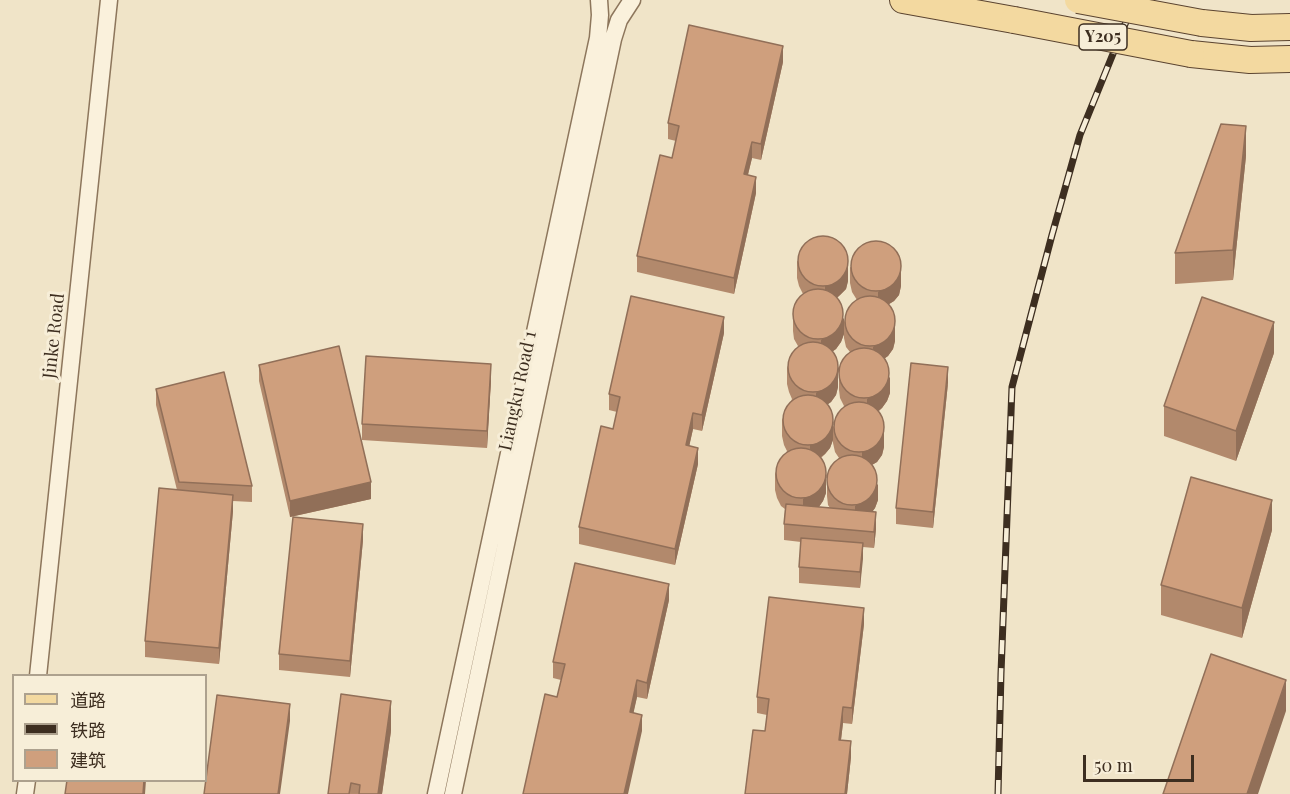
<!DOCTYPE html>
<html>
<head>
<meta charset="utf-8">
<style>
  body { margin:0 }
  #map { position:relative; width:1290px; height:794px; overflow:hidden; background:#f0e4c8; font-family:"Playfair Display","Noto Sans SC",serif }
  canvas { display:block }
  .legend { position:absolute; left:12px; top:674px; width:195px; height:108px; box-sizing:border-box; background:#f7eed8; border:2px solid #ada18e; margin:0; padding:8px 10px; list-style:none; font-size:18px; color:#3d2e20 }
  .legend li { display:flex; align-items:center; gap:12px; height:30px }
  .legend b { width:30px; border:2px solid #ada18e }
  .scale { position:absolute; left:1083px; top:755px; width:111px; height:27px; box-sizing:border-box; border:3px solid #3d2e20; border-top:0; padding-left:8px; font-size:18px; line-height:21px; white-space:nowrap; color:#3d2e20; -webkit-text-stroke:4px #f7eed8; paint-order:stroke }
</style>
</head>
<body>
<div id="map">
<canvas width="1290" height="794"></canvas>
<ul class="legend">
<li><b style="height:8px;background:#f3d9a0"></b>道路</li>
<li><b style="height:8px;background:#3d2e20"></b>铁路</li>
<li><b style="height:16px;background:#cf9f7d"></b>建筑</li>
</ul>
<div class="scale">50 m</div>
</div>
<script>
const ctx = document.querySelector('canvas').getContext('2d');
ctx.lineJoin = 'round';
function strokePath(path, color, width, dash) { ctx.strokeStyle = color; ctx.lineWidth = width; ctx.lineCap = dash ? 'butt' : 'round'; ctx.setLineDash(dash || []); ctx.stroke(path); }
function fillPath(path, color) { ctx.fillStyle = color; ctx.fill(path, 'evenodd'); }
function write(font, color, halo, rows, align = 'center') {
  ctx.font = font + ' "Playfair Display",serif'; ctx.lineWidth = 6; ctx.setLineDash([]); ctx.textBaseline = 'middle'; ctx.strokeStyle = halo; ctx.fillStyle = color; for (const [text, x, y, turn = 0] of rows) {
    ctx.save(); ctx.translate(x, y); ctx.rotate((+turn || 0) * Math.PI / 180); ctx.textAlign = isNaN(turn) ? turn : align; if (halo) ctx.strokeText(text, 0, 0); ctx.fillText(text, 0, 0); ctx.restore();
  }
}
const minor = new Path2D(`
  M 38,676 L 109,0
  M 25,794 L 27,780
  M 436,794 L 598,38 L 600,15 L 599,0
  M 453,794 L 613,39 L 619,20 L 632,0`);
const primary = new Path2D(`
  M 903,0 L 1014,20
  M 1202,23 L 1251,28 L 1290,27
  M 1191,54 L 1250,60 L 1290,59`);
const rail = new Path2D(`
  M 998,794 L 1001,673 L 1012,387 L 1052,235 L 1080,135 L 1130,12 L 1138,0`);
const primaryBridge = new Path2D(`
  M 1078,0 L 1202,23
  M 1014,20 L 1191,54`);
const wall = new Path2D(`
  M 783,62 L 761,160 L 752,158 L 748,175 L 756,193 L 734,294 L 637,272 L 637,256 L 672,158 L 676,141 L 668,139 L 668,123 Z
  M 1246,156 L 1233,280 L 1175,284 L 1175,253 Z
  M 797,261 L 848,281 L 846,289 L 837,298 L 844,334 L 841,342 L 836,349 L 833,351 L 838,387 L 836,395 L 831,402 L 828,404 L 833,440 L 830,448 L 825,454 L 821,458 L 826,493 L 823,501 L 819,507 L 830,508 L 828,505 L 827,496 L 827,480 L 839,458 L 835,452 L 833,443 L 833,427 L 844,406 L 840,398 L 839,390 L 839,373 L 850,352 L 846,347 L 844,338 L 844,322 L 857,300 L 852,292 L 850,283 L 850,267 L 901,286 L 899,295 L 894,301 L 889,304 L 895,341 L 893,349 L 888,356 L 885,358 L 890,393 L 887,401 L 882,408 L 879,411 L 884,447 L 882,455 L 877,462 L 872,465 L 878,500 L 875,508 L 872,512 L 876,529 L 874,548 L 863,547 L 860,588 L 799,583 L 799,567 L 801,542 L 784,540 L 784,524 L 785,509 L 781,506 L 777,498 L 775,490 L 775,474 L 787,451 L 784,445 L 782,436 L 782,420 L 792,399 L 789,392 L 787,384 L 787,368 L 798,346 L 794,339 L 793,331 L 793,315 L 803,294 L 799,286 L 797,278 Z
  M 724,333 L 702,431 L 693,429 L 689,446 L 698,464 L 675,565 L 579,544 L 579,527 L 613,429 L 617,412 L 609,410 L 609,394 Z
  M 1274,353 L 1236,461 L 1164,436 L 1164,406 Z
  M 259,365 L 371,499 L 290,517 L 259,381 Z
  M 491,380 L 487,448 L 362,440 L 362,424 Z
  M 948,383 L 933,528 L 896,524 L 896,508 Z
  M 156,389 L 252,486 L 252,502 L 233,501 L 233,511 L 219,664 L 145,657 L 145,641 L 177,490 L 156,405 Z
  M 1272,530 L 1242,638 L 1161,615 L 1161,585 Z
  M 363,540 L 350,677 L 279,670 L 279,654 Z
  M 669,600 L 647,699 L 637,697 L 633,713 L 642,731 L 557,697 L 561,680 L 553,678 L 553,662 Z
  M 864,624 L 852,724 L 843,723 L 841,740 L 851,757 L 847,794 L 745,794 L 765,731 L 767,715 L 757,713 L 757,697 Z
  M 391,731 L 382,794 L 328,794 Z`);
const shadedWall = new Path2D(`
  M 783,46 L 783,62 L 761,160 L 761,144 Z
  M 1246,126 L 1246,156 L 1233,280 L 1233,250 Z
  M 752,142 L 752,158 L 744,190 L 744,174 Z
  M 756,177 L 756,193 L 734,294 L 734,278 Z
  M 848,264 L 848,281 L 846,289 L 840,295 L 834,300 L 825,303 L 825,286 Z
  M 901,270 L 901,286 L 899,295 L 894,301 L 886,306 L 878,308 L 878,292 Z
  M 724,317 L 724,333 L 702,431 L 702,415 Z
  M 844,318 L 844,334 L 841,342 L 836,349 L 829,354 L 821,356 L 821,340 Z
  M 1274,322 L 1274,353 L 1236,461 L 1236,431 Z
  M 895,325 L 895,341 L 893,349 L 888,356 L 881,361 L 873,363 L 873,347 Z
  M 491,364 L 491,380 L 487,448 L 487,431 Z
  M 948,367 L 948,383 L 933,528 L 933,512 Z
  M 838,371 L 838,387 L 836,395 L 831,402 L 824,407 L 816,409 L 816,393 Z
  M 890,377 L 890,393 L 887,401 L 882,408 L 875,413 L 867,415 L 867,399 Z
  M 693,413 L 693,429 L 686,461 L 686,445 Z
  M 833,423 L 833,440 L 830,448 L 825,454 L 818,459 L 810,461 L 810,445 Z
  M 884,430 L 884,447 L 882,455 L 877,462 L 870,466 L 862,468 L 862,452 Z
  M 698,448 L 698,464 L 675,565 L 675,549 Z
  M 826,477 L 826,493 L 823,501 L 818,508 L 803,515 L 803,499 Z
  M 371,482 L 371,499 L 290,517 L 290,501 Z
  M 878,484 L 878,500 L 875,508 L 870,515 L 855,522 L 855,506 Z
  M 233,495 L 233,511 L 219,664 L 219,648 Z
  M 1272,500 L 1272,530 L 1242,638 L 1242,608 Z
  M 876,512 L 876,529 L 874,548 L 874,532 Z
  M 363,524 L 363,540 L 350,677 L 350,661 Z
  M 863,543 L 863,559 L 860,588 L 860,572 Z
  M 669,584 L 669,600 L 647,699 L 647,683 Z
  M 864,608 L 864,624 L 852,724 L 852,708 Z
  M 637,680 L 637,697 L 630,729 L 630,712 Z
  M 1286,680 L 1286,711 L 1258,794 L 1247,794 Z
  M 391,701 L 391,731 L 382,794 L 378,794 Z
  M 290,704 L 290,721 L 280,794 L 278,794 Z
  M 843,707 L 843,723 L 839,756 L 839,740 Z
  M 642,715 L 642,731 L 628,794 L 624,794 Z
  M 851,741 L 851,757 L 847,794 L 845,794 Z
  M 144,780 L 146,780 L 145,794 L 143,794 Z`);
const building = new Path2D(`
  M 689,25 L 783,46 L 761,144 L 752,142 L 744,174 L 756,177 L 734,278 L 637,256 L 660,155 L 672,158 L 679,126 L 668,123 Z
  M 1221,124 L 1246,126 L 1233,250 L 1175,253 Z
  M798 261a25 25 0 1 1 50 0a25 25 0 1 1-50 0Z
  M851 266a25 25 0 1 1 50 0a25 25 0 1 1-50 0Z
  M793 314a25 25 0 1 1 50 0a25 25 0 1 1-50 0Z
  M845 321a25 25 0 1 1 50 0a25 25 0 1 1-50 0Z
  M 631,296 L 724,317 L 702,415 L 693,413 L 686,445 L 698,448 L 675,549 L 579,527 L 601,426 L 613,429 L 620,397 L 609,394 Z
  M 1202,297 L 1274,322 L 1236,431 L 1164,406 Z
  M788 367a25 25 0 1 1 50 0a25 25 0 1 1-50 0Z
  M 339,346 L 371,482 L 290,501 L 259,365 Z
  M839 373a25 25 0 1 1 50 0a25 25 0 1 1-50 0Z
  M 366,356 L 491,364 L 487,431 L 362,424 Z
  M 911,363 L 948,367 L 933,512 L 896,508 Z
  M 224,372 L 252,486 L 179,482 L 156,389 Z
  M783 420a25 25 0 1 1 50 0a25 25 0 1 1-50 0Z
  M834 427a25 25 0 1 1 50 0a25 25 0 1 1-50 0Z
  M776 473a25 25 0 1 1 50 0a25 25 0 1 1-50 0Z
  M827 480a25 25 0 1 1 50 0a25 25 0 1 1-50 0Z
  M 1191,477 L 1272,500 L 1242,608 L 1161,585 Z
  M 159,488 L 233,495 L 219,648 L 145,641 Z
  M 786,504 L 876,512 L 874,532 L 784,524 Z
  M 293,517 L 363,524 L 350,661 L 279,654 Z
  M 801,538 L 863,543 L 860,572 L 799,567 Z
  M 575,563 L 669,584 L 647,683 L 637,680 L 630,712 L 642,715 L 624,794 L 523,794 L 545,694 L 557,697 L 565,664 L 553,662 Z
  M 769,597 L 864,608 L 852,708 L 843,707 L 839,740 L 851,741 L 845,794 L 745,794 L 753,730 L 765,731 L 769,699 L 757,697 Z
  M 1211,654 L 1286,680 L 1247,794 L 1163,794 Z
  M 341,694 L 391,701 L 378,794 L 359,794 L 360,785 L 351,783 L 349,794 L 328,794 Z
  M 217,695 L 290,704 L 278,794 L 204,794 Z
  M 67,780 L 144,780 L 143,794 L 65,794 Z`);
const shields = [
  [1103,37,48]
];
const shieldNames = [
  ["Y205",1103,37]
];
const streetNames = [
  ["Jinke Road",54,336,-84],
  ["Liangku Road 1",518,391,-78]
];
strokePath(minor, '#8d765c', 19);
strokePath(primary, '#5b4430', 28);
strokePath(minor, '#faf1dc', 16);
strokePath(primary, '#f3d9a0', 26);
strokePath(rail, '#3d2e20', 7);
strokePath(rail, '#f7eed8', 4.5, [14]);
strokePath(primaryBridge, '#5b4430', 28, []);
strokePath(primaryBridge, '#f3d9a0', 26);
fillPath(wall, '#b2896c');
fillPath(shadedWall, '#916f58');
fillPath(building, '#cf9f7d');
strokePath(building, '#916f58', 1.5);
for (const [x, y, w] of shields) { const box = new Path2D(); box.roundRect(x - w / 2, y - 13, w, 26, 4.5); ctx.fillStyle = '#f7eed8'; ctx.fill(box); strokePath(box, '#3d2e20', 1.5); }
write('bold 16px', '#3d2e20', null, shieldNames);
write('18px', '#3d2e20', '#f7eed8', streetNames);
</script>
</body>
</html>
